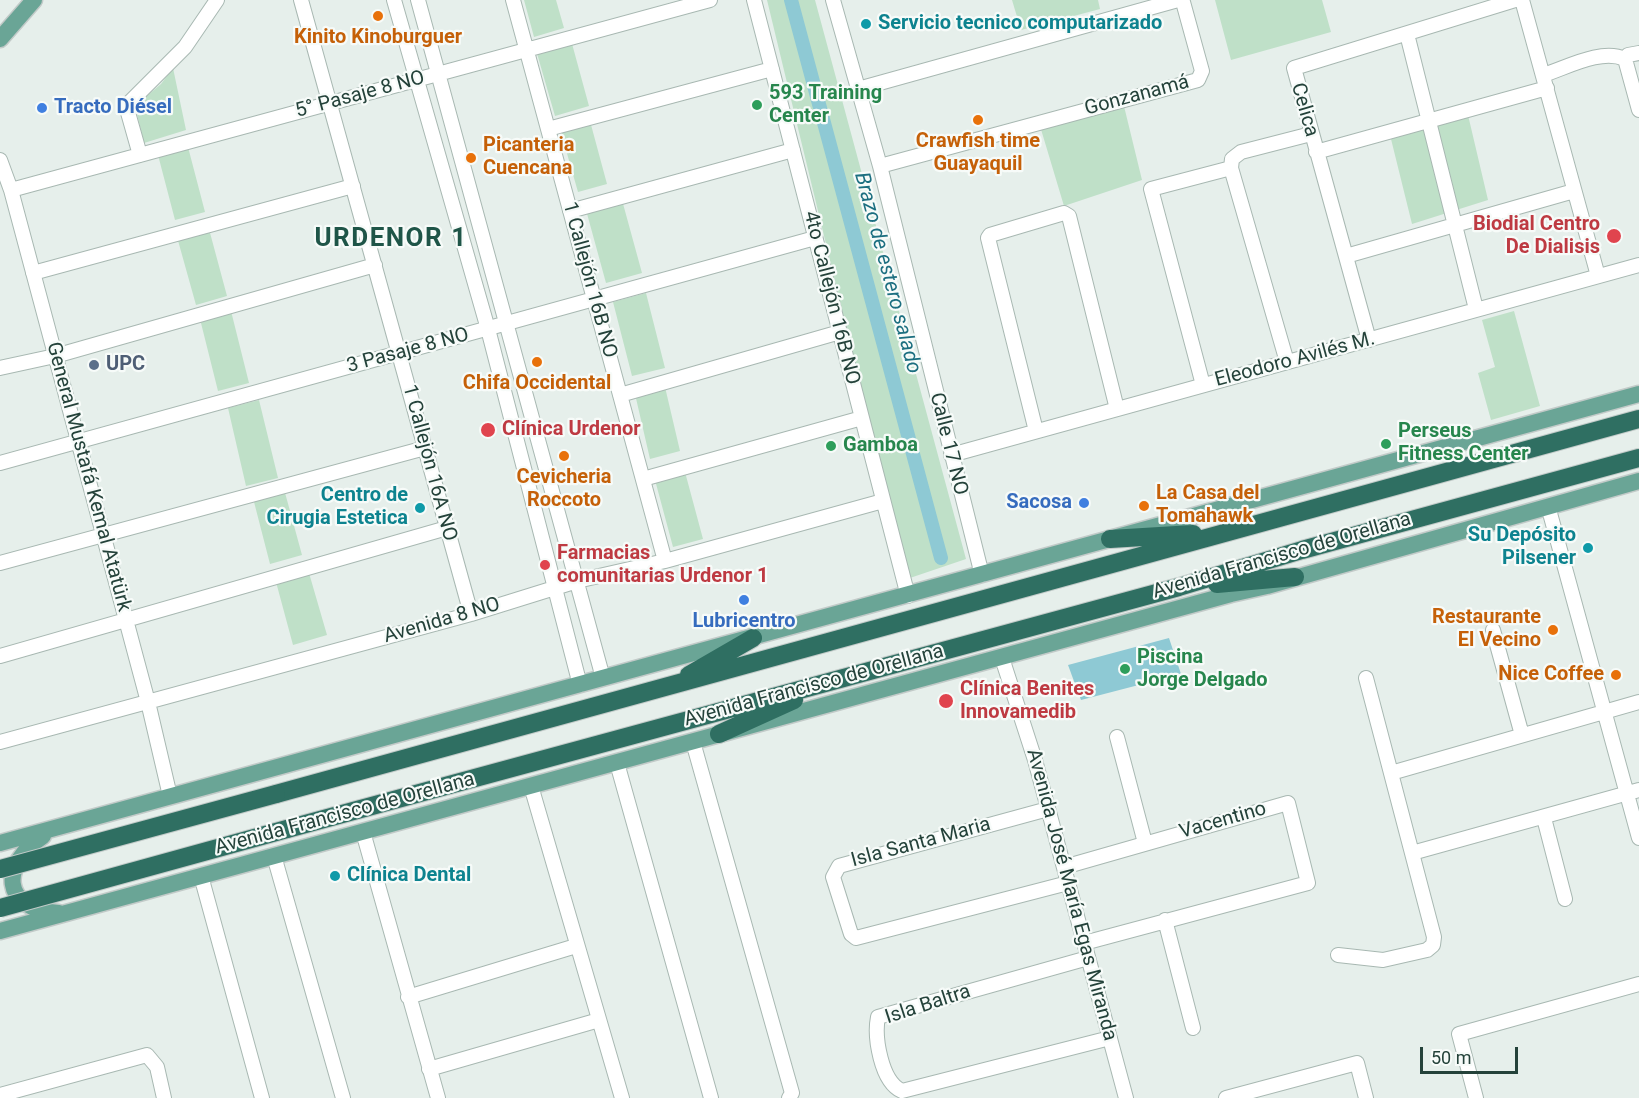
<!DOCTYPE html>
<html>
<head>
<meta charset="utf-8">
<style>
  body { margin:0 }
  #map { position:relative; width:1639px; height:1098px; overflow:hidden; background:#e6efeb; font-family:Roboto,sans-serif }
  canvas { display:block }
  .scale { position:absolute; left:1420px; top:1047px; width:98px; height:27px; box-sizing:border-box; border:3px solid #24423a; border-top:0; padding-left:8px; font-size:18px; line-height:21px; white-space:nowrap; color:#24423a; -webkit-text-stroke:4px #f7fbf9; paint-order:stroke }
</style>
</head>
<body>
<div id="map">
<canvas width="1639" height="1098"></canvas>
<div class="scale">50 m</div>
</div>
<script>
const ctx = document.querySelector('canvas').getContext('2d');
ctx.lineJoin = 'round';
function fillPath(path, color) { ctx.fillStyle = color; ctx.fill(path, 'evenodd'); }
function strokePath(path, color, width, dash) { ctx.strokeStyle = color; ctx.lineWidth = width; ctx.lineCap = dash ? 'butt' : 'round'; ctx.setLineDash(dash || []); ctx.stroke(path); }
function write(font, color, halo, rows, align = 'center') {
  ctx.font = font + ' Roboto,sans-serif'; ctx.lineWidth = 4.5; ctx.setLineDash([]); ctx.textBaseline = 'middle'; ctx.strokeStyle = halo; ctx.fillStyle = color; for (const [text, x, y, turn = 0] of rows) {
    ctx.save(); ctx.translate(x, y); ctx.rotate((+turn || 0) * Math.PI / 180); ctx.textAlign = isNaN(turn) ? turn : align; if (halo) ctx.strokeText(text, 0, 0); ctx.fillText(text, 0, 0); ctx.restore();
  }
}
const green = new Path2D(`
  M 524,0 L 556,0 L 564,28 L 534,37 Z
  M 767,0 L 815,0 L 966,559 L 907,579 Z
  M 1012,0 L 1098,0 L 1100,9 L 1021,30 Z
  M 1215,0 L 1322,0 L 1331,32 L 1231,60 Z
  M 571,40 L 589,106 L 555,116 L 536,50 Z
  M 173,68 L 186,130 L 144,143 L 135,106 L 161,84 Z
  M 1123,102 L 1142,180 L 1064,206 L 1040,126 Z
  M 1468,115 L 1488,200 L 1412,224 L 1391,139 Z
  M 590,121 L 607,184 L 578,192 L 560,129 Z
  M 188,147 L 205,212 L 175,220 L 158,155 Z
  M 622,200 L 642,273 L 606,283 L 586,210 Z
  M 209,229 L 227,296 L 196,305 L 177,237 Z
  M 646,293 L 665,368 L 632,376 L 613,302 Z
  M 231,311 L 249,383 L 218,391 L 200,319 Z
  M 1514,311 L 1540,406 L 1491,420 L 1478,373 L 1495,367 L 1482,320 Z
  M 665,387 L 680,451 L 650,459 L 635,394 Z
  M 259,400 L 278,478 L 246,486 L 228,408 Z
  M 685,472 L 703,539 L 673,547 L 655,480 Z
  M 284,489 L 302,555 L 270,564 L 253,498 Z
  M 309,573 L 327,635 L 293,645 L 276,582 Z`);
const water = new Path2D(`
  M 1169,638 L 1181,674 L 1081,700 L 1068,665 Z`);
const canal = new Path2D(`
  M 791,0 L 941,558`);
const minor = new Path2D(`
  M 301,0 L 471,614
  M 394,0 L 488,329 L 580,685
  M 418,0 L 603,678
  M 513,0 L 665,561
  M 754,0 L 908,596
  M 833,0 L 880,166 L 982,575
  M 1522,0 L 1598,276
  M 1407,34 L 1476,309
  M 1625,59 L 1639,110
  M 1625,59 L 1628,55 L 1639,53
  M 1543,75 C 1566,68 1601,48 1625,59
  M 858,89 L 1178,0 L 1183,2 L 1202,71 L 1198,80 L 880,166
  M 548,129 L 772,69
  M 1316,152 L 1547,88
  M 140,155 L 127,109 L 128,104 L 185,47 L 217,0
  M 0,160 L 11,190 L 148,702 L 170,796
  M 1231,168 L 1287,362
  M 1231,168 L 1232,159 L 1241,152 L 1311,134
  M 11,190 L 710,0
  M 570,211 L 793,150
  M 1346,256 L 1574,191
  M 33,273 L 353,186
  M 1369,340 L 1294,68 L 1515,0
  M 0,368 L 55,356 L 375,265
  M 1203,385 L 1151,189 L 1231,168
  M 620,395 L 840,332
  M 1036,431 L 988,238 L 990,235 L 1064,213 L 1069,216 L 1117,409
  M 951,455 L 1639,265
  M 0,463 L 815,238
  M 643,479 L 862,418
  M 1548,506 L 1639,838
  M 0,563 L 425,448
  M 1493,630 L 1522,735
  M 0,656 L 447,528
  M 1002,658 L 1035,760 L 1126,1098
  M 1117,737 L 1145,843
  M 0,742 L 471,614 L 577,581 L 665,561 L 883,501
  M 693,742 L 792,1093 L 789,1098
  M 617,763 L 711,1098
  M 1391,773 L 1639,702
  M 531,786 L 622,1098
  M 1048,809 L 839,866 L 833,877 L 851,934 L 856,938 L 1068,883
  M 1544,818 L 1565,899
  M 363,832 L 438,1098
  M 1412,853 L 1639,790
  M 274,856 L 343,1098
  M 1064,867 L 1288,803 L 1308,883 L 1084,943
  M 201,876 L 262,1098
  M 1165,920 L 1193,1028
  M 1338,955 L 1383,960 L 1427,950 L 1433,945 L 1434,937 L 1366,678
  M 1088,958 L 878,1017 C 874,1037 881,1082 902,1091 L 1110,1038
  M 408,997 L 576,946
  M 429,1069 L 599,1020
  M 0,1095 L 147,1055 L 157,1067 L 164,1098
  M 1226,1098 L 1357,1063 L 1366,1098
  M 1476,1098 L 1459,1034 L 1639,984`);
const major = new Path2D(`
  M 0,39 L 34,0
  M 43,836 C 0,865 0,909 59,913
  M 0,843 L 1639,394
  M 0,931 L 1231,594 L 1267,586 L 1639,481`);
const highway = new Path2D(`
  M 1110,539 L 1193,534
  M 1217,584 L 1295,577
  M 689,675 L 753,638
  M 719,734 L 794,700
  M 276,794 L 1639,419
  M 287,829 L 1179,587 L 1302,550 L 1639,458`);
const highwayBridge = new Path2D(`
  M 0,869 L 276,794
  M 0,908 L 287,829`);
const markers = [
  [378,16,6,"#e8710a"],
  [866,24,6,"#0f9aa8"],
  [757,105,6,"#2e9e5b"],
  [42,108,6,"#3f7fe0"],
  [978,120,6,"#e8710a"],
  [471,158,6,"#e8710a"],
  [1614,236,8,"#e0444e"],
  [537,362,6,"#e8710a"],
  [94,365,6,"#5c6f8a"],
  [488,430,8,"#e0444e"],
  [1386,444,6,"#2e9e5b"],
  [831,446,6,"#2e9e5b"],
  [564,456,6,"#e8710a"],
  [1084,503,6,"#3f7fe0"],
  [1144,506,6,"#e8710a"],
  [420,508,6,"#0f9aa8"],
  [1588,548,6,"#0f9aa8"],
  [545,565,6,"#e0444e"],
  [744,600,6,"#3f7fe0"],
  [1553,630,6,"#e8710a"],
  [1125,669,6,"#2e9e5b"],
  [1616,675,6,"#e8710a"],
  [946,701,8,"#e0444e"],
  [335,876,6,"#0f9aa8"]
];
const cultureNames = [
  ["Servicio tecnico computarizado",878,24],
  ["Centro de",408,496,"right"],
  ["Cirugia Estetica",408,519,"right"],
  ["Su Depósito",1576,536,"right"],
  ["Pilsener",1576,559,"right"],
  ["Clínica Dental",347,876]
];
const foodNames = [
  ["Kinito Kinoburguer",378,38],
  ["Crawfish time",978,142],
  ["Guayaquil",978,165],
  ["Picanteria",483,146,"left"],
  ["Cuencana",483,169,"left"],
  ["Chifa Occidental",537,384],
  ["Cevicheria",564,478],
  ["Roccoto",564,501],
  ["La Casa del",1156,494,"left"],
  ["Tomahawk",1156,517,"left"],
  ["Restaurante",1541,618,"right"],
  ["El Vecino",1541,641,"right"],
  ["Nice Coffee",1604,675,"right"]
];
const leisureNames = [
  ["593 Training",769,94],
  ["Center",769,117],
  ["Perseus",1398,432],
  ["Fitness Center",1398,455],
  ["Gamboa",843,446],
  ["Piscina",1137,658],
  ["Jorge Delgado",1137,681]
];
const streetNames = [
  ["5° Pasaje 8 NO",360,95,-15],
  ["Gonzanamá",1137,96,-15],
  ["Celica",1304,110,74],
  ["1 Callejón 16B NO",589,280,75],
  ["4to Callejón 16B NO",831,298,76],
  ["3 Pasaje 8 NO",408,351,-15],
  ["Eleodoro Avilés M.",1295,360,-15],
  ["Calle 17 NO",948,444,76],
  ["1 Callejón 16A NO",429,463,75],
  ["General Mustafá Kemal Atatürk",88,477,75],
  ["Avenida Francisco de Orellana",1282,556,-16],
  ["Avenida 8 NO",442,621,-16],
  ["Avenida Francisco de Orellana",814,686,-15],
  ["Avenida Francisco de Orellana",345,814,-15],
  ["Vacentino",1223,821,-16],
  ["Isla Santa Maria",921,843,-15],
  ["Avenida José María Egas Miranda",1071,895,75],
  ["Isla Baltra",928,1005,-18]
];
const shopNames = [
  ["Tracto Diésel",54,108],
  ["Sacosa",1072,503,"right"],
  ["Lubricentro",744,622,"center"]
];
const healthNames = [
  ["Biodial Centro",1600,225,"right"],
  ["De Dialisis",1600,248,"right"],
  ["Clínica Urdenor",502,430],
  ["Farmacias",557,554],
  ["comunitarias Urdenor 1",557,577],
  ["Clínica Benites",960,690],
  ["Innovamedib",960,713]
];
const serviceNames = [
  ["UPC",106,365]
];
const waterNames = [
  ["Brazo de estero salado",887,273,75]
];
const districtNames = [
  ["URDENOR 1",391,239]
];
fillPath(green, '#bfe0c8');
fillPath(water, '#8ec9d4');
strokePath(canal, '#8ec9d4', 14);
strokePath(minor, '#a8b8b2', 16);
strokePath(major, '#c2cac8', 19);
strokePath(highway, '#c2cac8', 20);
strokePath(minor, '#fff', 14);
strokePath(major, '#6aa596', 16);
strokePath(highway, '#2f6f62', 18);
strokePath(highwayBridge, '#c2cac8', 20, []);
strokePath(highwayBridge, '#2f6f62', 18);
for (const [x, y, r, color] of markers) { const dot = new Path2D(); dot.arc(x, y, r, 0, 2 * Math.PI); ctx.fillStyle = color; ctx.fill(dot); strokePath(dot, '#f7fbf9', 2); }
write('bold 20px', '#0d838f', '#f7fbf9', cultureNames, 'left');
write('bold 20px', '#c56008', '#f7fbf9', foodNames);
write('bold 20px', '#27864d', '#f7fbf9', leisureNames, 'left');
write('20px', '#24423a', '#f7fbf9', streetNames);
write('bold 20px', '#366cbe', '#f7fbf9', shopNames, 'left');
write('bold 20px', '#be3a42', '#f7fbf9', healthNames, 'left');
write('bold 20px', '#4e5e75', '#f7fbf9', serviceNames, 'left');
write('italic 21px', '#1c6f80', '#f7fbf9', waterNames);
ctx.letterSpacing = '1.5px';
write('bold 26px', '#1f5548', '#f7fbf9', districtNames);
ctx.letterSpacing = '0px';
</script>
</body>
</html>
